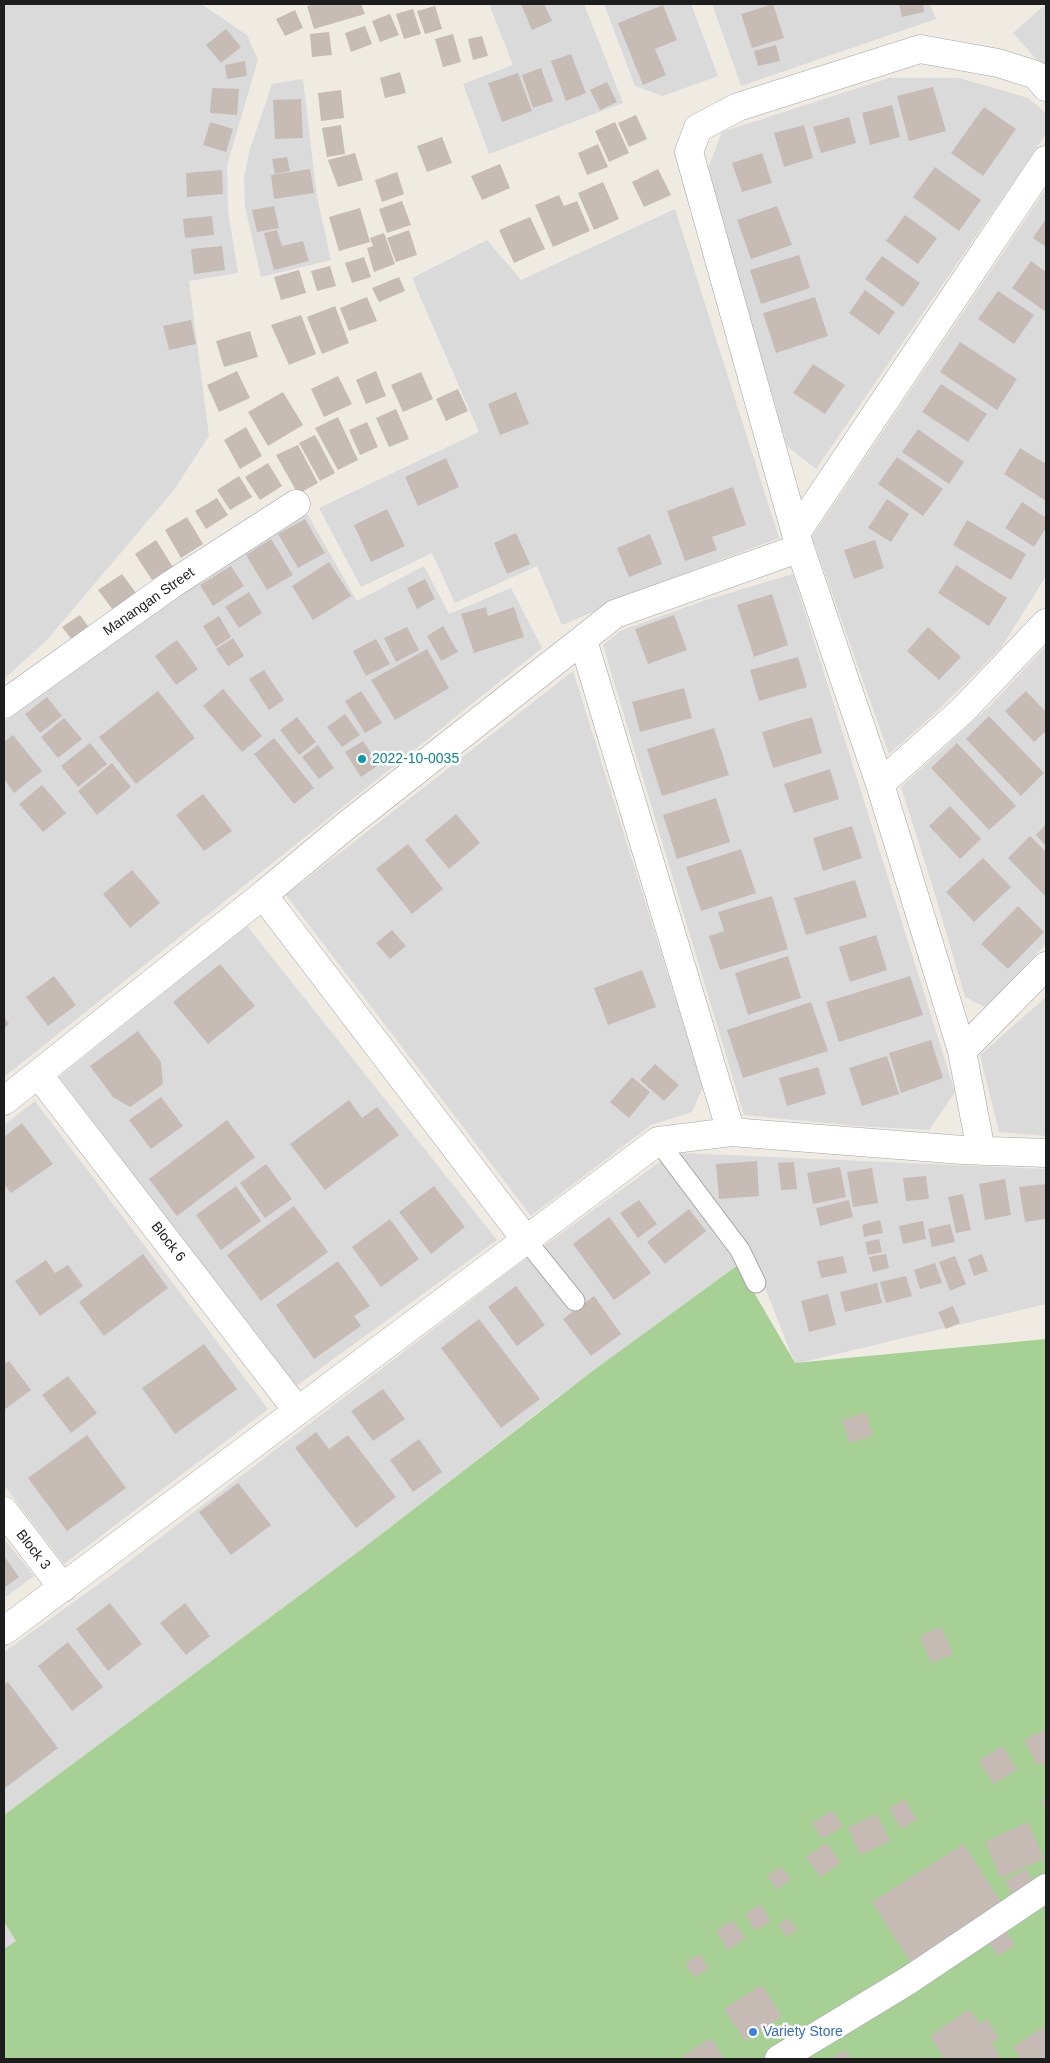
<!DOCTYPE html>
<html>
<head>
<meta charset="utf-8">
<style>
  body { margin:0 }
  #map { position:relative; width:1050px; height:2063px; overflow:hidden; background:#efeae2; font-family:Helvetica,sans-serif }
  canvas { display:block }
  .frame { position:absolute; inset:0; border:5px solid #1d1d1d; pointer-events:none }
</style>
</head>
<body>
<div id="map">
<canvas width="1050" height="2063"></canvas>
<div class="frame"></div>
</div>
<script>
const ctx = document.querySelector('canvas').getContext('2d');
ctx.lineJoin = 'round';
function fillPath(path, color) { ctx.fillStyle = color; ctx.fill(path, 'evenodd'); }
function strokePath(path, color, width, dash) { ctx.strokeStyle = color; ctx.lineWidth = width; ctx.lineCap = dash ? 'butt' : 'round'; ctx.setLineDash(dash || []); ctx.stroke(path); }
function write(font, color, halo, rows, align = 'center') {
  ctx.font = font + ' Helvetica,sans-serif'; ctx.lineWidth = 5; ctx.setLineDash([]); ctx.textBaseline = 'middle'; ctx.strokeStyle = halo; ctx.fillStyle = color; for (const [text, x, y, turn = 0] of rows) {
    ctx.save(); ctx.translate(x, y); ctx.rotate((+turn || 0) * Math.PI / 180); ctx.textAlign = isNaN(turn) ? turn : align; if (halo) ctx.strokeText(text, 0, 0); ctx.fillText(text, 0, 0); ctx.restore();
  }
}
const residential = new Path2D(`
  M 4,4 L 201,4 L 247,35 L 258,60 L 227,165 L 228,211 L 238,273 L 189,281 L 209,436 L 173,491 L 47,640 L 4,679 Z
  M 489,4 L 584,4 L 623,103 L 489,154 L 463,84 L 513,65 Z
  M 604,4 L 691,4 L 718,76 L 663,96 L 635,86 Z
  M 712,4 L 930,4 L 936,19 L 741,86 Z
  M 1046,4 L 1046,70 L 1013,33 Z
  M 889,78 L 959,78 L 1028,98 L 1046,113 L 1046,134 L 816,469 L 787,446 L 707,171 L 722,132 Z
  M 303,79 L 317,197 L 331,260 L 261,277 L 245,207 L 244,178 L 249,152 L 272,84 Z
  M 1046,189 L 1046,576 L 1001,648 L 933,715 L 889,754 L 812,537 Z
  M 675,209 L 779,538 L 678,576 L 562,625 L 537,566 L 455,603 L 432,553 L 361,587 L 319,508 L 479,432 L 412,278 L 487,240 L 521,280 Z
  M 305,510 L 357,601 L 424,566 L 449,614 L 511,588 L 542,648 L 4,1077 L 4,722 L 174,595 Z
  M 793,574 L 955,1092 L 929,1130 L 857,1126 L 744,1115 L 603,645 L 620,631 L 703,601 Z
  M 1046,646 L 1046,944 L 985,1007 L 965,997 L 934,891 L 901,787 L 990,706 Z
  M 573,671 L 703,1087 L 692,1112 L 651,1125 L 531,1216 L 286,895 Z
  M 247,926 L 497,1240 L 295,1387 L 59,1077 Z
  M 1046,997 L 1046,1136 L 999,1132 L 980,1055 Z
  M 35,1101 L 268,1409 L 64,1564 L 4,1485 L 4,1125 Z
  M 681,1153 L 1046,1169 L 1046,1304 L 795,1364 L 753,1257 Z
  M 661,1161 L 738,1265 L 550,1403 L 362,1549 L 4,1815 L 4,1652 L 110,1576 L 515,1267 Z
  M 4,1539 L 34,1576 L 4,1598 Z
  M 4,1922 L 16,1941 L 4,1949 Z`);
const forest = new Path2D(`
  M 738,1265 L 795,1363 L 1046,1339 L 1046,2059 L 4,2059 L 4,1949 L 16,1941 L 4,1922 L 4,1815 L 362,1549 L 594,1370 Z`);
const building = new Path2D(`
  M 315,4 L 361,4 L 365,14 L 314,29 L 307,6 Z
  M 521,4 L 544,4 L 552,21 L 532,30 Z
  M 773,4 L 784,38 L 752,48 L 741,14 Z
  M 899,4 L 923,4 L 924,12 L 902,17 Z
  M 663,5 L 677,40 L 655,49 L 666,75 L 643,85 L 618,23 Z
  M 435,6 L 442,29 L 425,34 L 417,11 Z
  M 413,9 L 421,34 L 404,39 L 396,14 Z
  M 295,10 L 303,28 L 285,36 L 276,19 Z
  M 390,14 L 399,35 L 380,42 L 372,21 Z
  M 365,26 L 372,44 L 351,52 L 345,33 Z
  M 226,29 L 241,47 L 221,63 L 206,45 Z
  M 329,32 L 332,55 L 312,57 L 310,34 Z
  M 453,34 L 461,62 L 443,67 L 435,39 Z
  M 482,36 L 488,56 L 473,60 L 468,39 Z
  M 776,45 L 780,61 L 758,66 L 754,51 Z
  M 571,54 L 586,93 L 566,101 L 551,61 Z
  M 245,61 L 247,76 L 227,79 L 225,65 Z
  M 541,68 L 553,101 L 533,108 L 522,75 Z
  M 400,72 L 406,93 L 385,98 L 380,78 Z
  M 518,73 L 532,111 L 502,122 L 488,83 Z
  M 607,82 L 617,102 L 600,110 L 590,90 Z
  M 933,87 L 946,131 L 909,141 L 897,96 Z
  M 212,88 L 239,89 L 237,115 L 210,113 Z
  M 341,90 L 344,118 L 321,121 L 318,93 Z
  M 301,99 L 303,138 L 275,139 L 273,100 Z
  M 892,105 L 900,137 L 870,145 L 862,113 Z
  M 984,107 L 1016,129 L 983,176 L 951,153 Z
  M 636,115 L 647,139 L 629,147 L 618,123 Z
  M 849,117 L 856,143 L 821,153 L 813,127 Z
  M 210,122 L 233,129 L 226,152 L 203,145 Z
  M 615,122 L 629,153 L 609,162 L 595,131 Z
  M 341,125 L 345,154 L 327,157 L 322,128 Z
  M 804,125 L 813,158 L 784,167 L 774,133 Z
  M 442,137 L 452,163 L 427,172 L 417,146 Z
  M 598,144 L 608,167 L 587,175 L 578,153 Z
  M 355,153 L 363,180 L 338,187 L 328,160 Z
  M 762,153 L 772,183 L 742,192 L 732,163 Z
  M 287,157 L 290,171 L 275,174 L 272,159 Z
  M 500,164 L 510,188 L 482,200 L 471,176 Z
  M 935,167 L 981,200 L 959,231 L 913,197 Z
  M 310,169 L 314,193 L 274,199 L 271,175 Z
  M 658,169 L 671,195 L 644,207 L 632,182 Z
  M 222,170 L 223,194 L 187,197 L 186,173 Z
  M 397,172 L 404,194 L 382,202 L 375,180 Z
  M 603,182 L 619,219 L 594,230 L 578,193 Z
  M 559,195 L 564,206 L 577,201 L 590,231 L 553,247 L 535,205 Z
  M 402,201 L 411,225 L 387,233 L 379,209 Z
  M 274,206 L 279,228 L 257,232 L 252,210 Z
  M 777,206 L 792,245 L 751,259 L 737,220 Z
  M 360,208 L 370,242 L 339,251 L 329,217 Z
  M 905,215 L 937,238 L 918,264 L 886,241 Z
  M 212,216 L 214,235 L 185,238 L 183,219 Z
  M 530,217 L 545,249 L 514,263 L 499,230 Z
  M 1046,219 L 1046,247 L 1033,238 Z
  M 277,230 L 282,246 L 303,241 L 309,261 L 274,270 L 264,233 Z
  M 409,230 L 417,255 L 396,262 L 387,238 Z
  M 384,233 L 395,264 L 374,272 L 367,248 L 373,246 L 370,238 Z
  M 222,246 L 225,270 L 194,274 L 191,249 Z
  M 799,255 L 810,288 L 761,304 L 750,270 Z
  M 882,256 L 920,283 L 903,307 L 865,279 Z
  M 364,257 L 371,277 L 352,283 L 345,263 Z
  M 1031,261 L 1046,272 L 1046,312 L 1012,288 Z
  M 330,266 L 336,286 L 317,291 L 311,271 Z
  M 299,270 L 306,293 L 281,300 L 274,277 Z
  M 399,277 L 405,291 L 379,302 L 372,288 Z
  M 865,290 L 895,312 L 879,335 L 849,313 Z
  M 998,291 L 1034,315 L 1014,344 L 978,319 Z
  M 367,297 L 377,321 L 349,331 L 340,308 Z
  M 815,297 L 828,336 L 776,353 L 763,313 Z
  M 335,306 L 349,343 L 322,354 L 307,317 Z
  M 301,315 L 316,354 L 289,365 L 271,325 Z
  M 191,320 L 196,344 L 169,350 L 163,326 Z
  M 250,331 L 258,357 L 224,367 L 216,341 Z
  M 960,342 L 1017,379 L 997,410 L 940,372 Z
  M 813,364 L 845,385 L 825,414 L 793,393 Z
  M 237,371 L 250,398 L 219,412 L 207,385 Z
  M 376,371 L 386,396 L 366,404 L 356,380 Z
  M 421,372 L 433,399 L 403,412 L 391,385 Z
  M 338,376 L 352,404 L 324,417 L 311,389 Z
  M 941,384 L 987,414 L 968,442 L 922,412 Z
  M 458,389 L 468,411 L 446,421 L 436,399 Z
  M 283,392 L 303,425 L 268,446 L 248,412 Z
  M 516,392 L 529,424 L 500,435 L 488,404 Z
  M 396,409 L 409,439 L 389,447 L 376,418 Z
  M 338,417 L 358,460 L 338,470 L 315,428 Z
  M 367,422 L 378,447 L 360,455 L 349,430 Z
  M 246,427 L 262,456 L 240,469 L 224,440 Z
  M 918,429 L 964,462 L 949,484 L 902,452 Z
  M 315,435 L 335,473 L 320,481 L 299,443 Z
  M 298,445 L 318,483 L 298,494 L 276,455 Z
  M 1020,448 L 1046,464 L 1046,501 L 1004,474 Z
  M 897,457 L 943,489 L 923,516 L 878,484 Z
  M 446,458 L 459,487 L 418,506 L 405,477 Z
  M 268,463 L 282,486 L 260,500 L 245,477 Z
  M 239,476 L 252,497 L 230,510 L 217,490 Z
  M 733,487 L 746,525 L 712,537 L 717,550 L 685,561 L 667,511 Z
  M 217,498 L 228,515 L 206,529 L 195,511 Z
  M 887,499 L 909,514 L 891,542 L 868,528 Z
  M 1022,502 L 1046,518 L 1046,528 L 1034,547 L 1005,528 Z
  M 387,509 L 405,546 L 371,562 L 354,525 Z
  M 187,517 L 203,544 L 181,558 L 165,530 Z
  M 305,519 L 325,553 L 298,568 L 278,534 Z
  M 967,520 L 1026,554 L 1011,580 L 953,545 Z
  M 516,533 L 530,564 L 507,574 L 494,543 Z
  M 650,534 L 662,564 L 629,577 L 617,548 Z
  M 271,539 L 293,575 L 267,590 L 246,555 Z
  M 156,540 L 173,567 L 152,580 L 135,554 Z
  M 875,540 L 884,568 L 854,579 L 844,550 Z
  M 329,562 L 351,596 L 313,620 L 292,586 Z
  M 956,565 L 1007,598 L 989,626 L 938,593 Z
  M 231,566 L 244,586 L 213,606 L 200,585 Z
  M 122,574 L 136,593 L 113,610 L 98,590 Z
  M 425,579 L 435,599 L 417,609 L 407,588 Z
  M 249,592 L 262,613 L 239,628 L 225,607 Z
  M 772,594 L 788,645 L 754,657 L 737,605 Z
  M 486,607 L 488,616 L 514,607 L 524,637 L 474,653 L 461,614 Z
  M 80,615 L 90,629 L 73,641 L 62,627 Z
  M 674,615 L 687,650 L 648,664 L 635,629 Z
  M 219,616 L 231,637 L 216,647 L 203,626 Z
  M 443,626 L 458,652 L 441,661 L 427,636 Z
  M 407,627 L 419,650 L 396,662 L 384,638 Z
  M 928,627 L 961,657 L 939,680 L 907,651 Z
  M 233,638 L 244,656 L 228,666 L 216,649 Z
  M 376,639 L 390,664 L 366,676 L 353,651 Z
  M 177,640 L 198,669 L 176,685 L 155,656 Z
  M 427,649 L 449,688 L 395,720 L 371,680 Z
  M 798,657 L 807,687 L 759,701 L 750,670 Z
  M 264,670 L 284,700 L 269,710 L 249,679 Z
  M 684,688 L 692,718 L 640,732 L 632,702 Z
  M 223,689 L 262,736 L 242,752 L 203,706 Z
  M 158,691 L 195,738 L 136,784 L 99,737 Z
  M 361,691 L 382,723 L 365,733 L 345,701 Z
  M 1026,691 L 1046,712 L 1046,731 L 1034,742 L 1005,711 Z
  M 47,697 L 62,716 L 40,733 L 25,714 Z
  M 345,714 L 360,735 L 342,747 L 327,727 Z
  M 989,716 L 1044,773 L 1021,796 L 966,739 Z
  M 297,717 L 316,742 L 299,755 L 280,730 Z
  M 812,717 L 822,753 L 773,768 L 762,732 Z
  M 64,718 L 82,739 L 58,758 L 41,737 Z
  M 714,728 L 729,775 L 662,796 L 647,749 Z
  M 13,735 L 42,771 L 14,793 L 4,779 L 4,742 Z
  M 274,738 L 314,788 L 294,804 L 254,754 Z
  M 363,741 L 379,765 L 361,777 L 345,752 Z
  M 90,743 L 107,764 L 78,787 L 61,766 Z
  M 957,743 L 1016,806 L 989,830 L 931,768 Z
  M 318,745 L 334,768 L 319,779 L 302,757 Z
  M 112,763 L 131,787 L 97,815 L 78,791 Z
  M 830,769 L 839,799 L 794,813 L 784,784 Z
  M 42,785 L 66,813 L 43,832 L 19,804 Z
  M 203,794 L 232,831 L 204,851 L 176,815 Z
  M 716,798 L 730,842 L 677,859 L 663,815 Z
  M 950,806 L 981,839 L 960,859 L 929,826 Z
  M 456,814 L 480,843 L 449,869 L 425,840 Z
  M 1046,824 L 1046,846 L 1036,835 Z
  M 852,826 L 862,858 L 823,871 L 813,838 Z
  M 1030,836 L 1046,852 L 1046,897 L 1008,858 Z
  M 408,844 L 443,889 L 412,914 L 376,869 Z
  M 741,849 L 756,893 L 701,911 L 686,867 Z
  M 983,858 L 1011,887 L 974,922 L 946,892 Z
  M 132,870 L 160,903 L 130,928 L 103,894 Z
  M 855,880 L 867,917 L 806,935 L 794,898 Z
  M 772,896 L 788,949 L 720,970 L 709,936 L 724,931 L 718,912 Z
  M 1018,906 L 1044,932 L 1008,969 L 981,944 Z
  M 392,930 L 406,946 L 390,959 L 376,943 Z
  M 876,935 L 887,970 L 850,982 L 839,947 Z
  M 788,956 L 801,998 L 748,1015 L 735,973 Z
  M 220,964 L 255,1006 L 208,1044 L 173,1002 Z
  M 642,970 L 656,1007 L 608,1025 L 594,988 Z
  M 54,976 L 76,1005 L 48,1026 L 26,997 Z
  M 910,976 L 923,1015 L 839,1042 L 826,1002 Z
  M 811,1002 L 828,1051 L 743,1078 L 727,1030 Z
  M 4,1017 L 9,1024 L 4,1028 Z
  M 138,1031 L 161,1062 L 163,1084 L 130,1107 L 113,1097 L 90,1066 Z
  M 931,1040 L 943,1078 L 901,1093 L 889,1053 Z
  M 887,1056 L 899,1094 L 862,1106 L 849,1068 Z
  M 655,1064 L 679,1085 L 664,1101 L 640,1080 Z
  M 818,1067 L 826,1094 L 787,1106 L 779,1078 Z
  M 632,1077 L 650,1092 L 629,1118 L 610,1102 Z
  M 161,1097 L 183,1126 L 151,1149 L 129,1120 Z
  M 349,1100 L 362,1118 L 377,1107 L 399,1135 L 325,1190 L 290,1144 Z
  M 227,1120 L 255,1157 L 177,1216 L 149,1179 Z
  M 22,1123 L 53,1164 L 11,1193 L 4,1184 L 4,1137 Z
  M 757,1161 L 759,1196 L 719,1199 L 716,1164 Z
  M 794,1162 L 797,1189 L 781,1190 L 778,1163 Z
  M 266,1164 L 292,1199 L 265,1218 L 240,1183 Z
  M 840,1167 L 846,1197 L 813,1204 L 807,1173 Z
  M 872,1168 L 878,1203 L 853,1207 L 847,1172 Z
  M 926,1176 L 929,1199 L 906,1201 L 903,1178 Z
  M 1005,1179 L 1011,1215 L 985,1220 L 979,1184 Z
  M 1046,1184 L 1046,1219 L 1025,1222 L 1019,1187 Z
  M 236,1186 L 261,1221 L 221,1250 L 196,1215 Z
  M 434,1186 L 465,1227 L 431,1254 L 399,1212 Z
  M 963,1194 L 971,1230 L 956,1233 L 948,1197 Z
  M 639,1200 L 657,1224 L 638,1238 L 620,1213 Z
  M 849,1200 L 853,1217 L 820,1226 L 816,1208 Z
  M 294,1206 L 328,1252 L 261,1301 L 227,1255 Z
  M 689,1209 L 706,1231 L 665,1264 L 647,1242 Z
  M 609,1217 L 651,1273 L 614,1300 L 573,1244 Z
  M 390,1219 L 419,1259 L 381,1287 L 352,1247 Z
  M 880,1220 L 883,1233 L 864,1237 L 862,1225 Z
  M 923,1221 L 926,1239 L 903,1244 L 899,1226 Z
  M 950,1224 L 955,1242 L 932,1247 L 928,1229 Z
  M 879,1239 L 882,1252 L 868,1255 L 865,1242 Z
  M 143,1254 L 168,1288 L 104,1336 L 79,1302 Z
  M 886,1254 L 889,1268 L 873,1272 L 869,1257 Z
  M 982,1254 L 988,1271 L 974,1276 L 968,1259 Z
  M 843,1256 L 847,1273 L 821,1278 L 817,1261 Z
  M 955,1256 L 966,1284 L 950,1291 L 939,1262 Z
  M 46,1260 L 55,1273 L 68,1265 L 83,1286 L 40,1316 L 15,1281 Z
  M 338,1261 L 370,1306 L 354,1316 L 361,1326 L 314,1359 L 276,1305 Z
  M 935,1263 L 942,1283 L 920,1289 L 914,1270 Z
  M 906,1276 L 912,1296 L 886,1303 L 880,1282 Z
  M 877,1283 L 882,1303 L 845,1312 L 840,1292 Z
  M 516,1286 L 545,1325 L 517,1346 L 488,1307 Z
  M 828,1294 L 836,1325 L 809,1332 L 801,1301 Z
  M 594,1296 L 621,1334 L 591,1356 L 563,1319 Z
  M 953,1306 L 960,1323 L 946,1329 L 938,1312 Z
  M 479,1319 L 540,1399 L 501,1428 L 441,1348 Z
  M 204,1344 L 237,1389 L 175,1434 L 142,1388 Z
  M 9,1361 L 31,1390 L 4,1410 L 4,1364 Z
  M 68,1376 L 97,1413 L 71,1433 L 42,1395 Z
  M 383,1389 L 405,1419 L 373,1441 L 351,1411 Z
  M 866,1412 L 873,1436 L 849,1443 L 842,1420 Z
  M 316,1432 L 329,1449 L 348,1435 L 396,1497 L 356,1528 L 295,1448 Z
  M 87,1435 L 126,1488 L 67,1531 L 28,1478 Z
  M 419,1439 L 442,1472 L 413,1492 L 390,1460 Z
  M 238,1483 L 271,1525 L 231,1555 L 199,1512 Z
  M 4,1556 L 19,1577 L 4,1588 Z
  M 110,1603 L 142,1644 L 108,1671 L 76,1629 Z
  M 185,1603 L 210,1636 L 186,1655 L 160,1623 Z
  M 941,1627 L 953,1654 L 931,1663 L 920,1636 Z
  M 68,1642 L 103,1687 L 72,1711 L 38,1666 Z
  M 8,1682 L 58,1748 L 4,1789 L 4,1685 Z
  M 1046,1729 L 1046,1762 L 1038,1766 L 1024,1740 Z
  M 1003,1746 L 1017,1770 L 993,1784 L 979,1760 Z
  M 1046,1798 L 1046,1811 L 1041,1802 Z
  M 905,1799 L 917,1820 L 901,1829 L 889,1808 Z
  M 832,1810 L 843,1826 L 823,1839 L 812,1823 Z
  M 877,1814 L 890,1841 L 860,1855 L 848,1827 Z
  M 1028,1822 L 1044,1859 L 1001,1878 L 985,1842 Z
  M 827,1843 L 841,1863 L 820,1877 L 806,1857 Z
  M 964,1844 L 1004,1907 L 912,1964 L 872,1902 Z
  M 781,1866 L 791,1879 L 777,1890 L 767,1876 Z
  M 1026,1869 L 1034,1883 L 1013,1896 L 1005,1881 Z
  M 761,1904 L 771,1921 L 755,1931 L 745,1914 Z
  M 789,1918 L 797,1930 L 787,1937 L 778,1925 Z
  M 733,1920 L 746,1938 L 728,1950 L 716,1931 Z
  M 1004,1928 L 1015,1945 L 998,1956 L 987,1939 Z
  M 700,1954 L 709,1968 L 694,1977 L 685,1963 Z
  M 762,1985 L 782,2017 L 745,2041 L 724,2009 Z
  M 969,2009 L 980,2024 L 987,2019 L 999,2038 L 992,2043 L 1000,2057 L 997,2059 L 944,2059 L 930,2036 Z
  M 1043,2027 L 1046,2032 L 1046,2059 L 1021,2059 L 1013,2047 Z
  M 711,2038 L 725,2059 L 681,2059 L 680,2058 Z
  M 845,2050 L 851,2059 L 830,2059 Z`);
const lane = new Path2D(`
  M 658,1141 L 740,1250 L 756,1283
  M 526,1240 L 575,1301`);
const street = new Path2D(`
  M 796,533 L 1046,160
  M 583,640 L 731,1132
  M 4,704 L 172,584 L 296,504
  M 880,784 L 963,710 L 1046,623
  M 263,895 L 526,1240
  M 962,1051 L 1046,966
  M 38,1074 L 297,1410
  M 4,1101 L 263,895 L 347,825 L 615,614 L 800,548
  M 981,1151 L 962,1051 L 880,784 L 800,548 L 689,152 L 698,128 L 738,107 L 920,49 L 998,63 L 1036,75 L 1046,87
  M 4,1511 L 63,1588
  M 4,1631 L 658,1141 L 731,1132 L 963,1150 L 1046,1153
  M 779,2059 L 909,1980 L 1046,1888`);
const markers = [
  [362,759,5,"#0f9aa8"],
  [753,2032,5,"#3f7fe0"]
];
const streetNames = [
  ["Manangan Street",149,602,-35],
  ["Block 6",168,1242,52],
  ["Block 3",33,1550,52]
];
const cultureNames = [
  ["2022-10-0035",372,759]
];
const shopNames = [
  ["Variety Store",763,2032]
];
fillPath(residential, '#dbdada');
fillPath(forest, '#a7d095');
fillPath(building, '#c6bcb5');
strokePath(lane, '#a4a4a4', 21);
strokePath(street, '#a4a4a4', 29);
strokePath(lane, '#fff', 19);
strokePath(street, '#fff', 28);
for (const [x, y, r, color] of markers) { const dot = new Path2D(); dot.arc(x, y, r, 0, 2 * Math.PI); ctx.fillStyle = color; ctx.fill(dot); strokePath(dot, '#fff', 2); }
write('14px', '#1d1d1d', '#fff', streetNames);
write('14px', '#0d838f', '#fff', cultureNames, 'left');
write('14px', '#366cbe', '#fff', shopNames, 'left');
</script>
</body>
</html>
